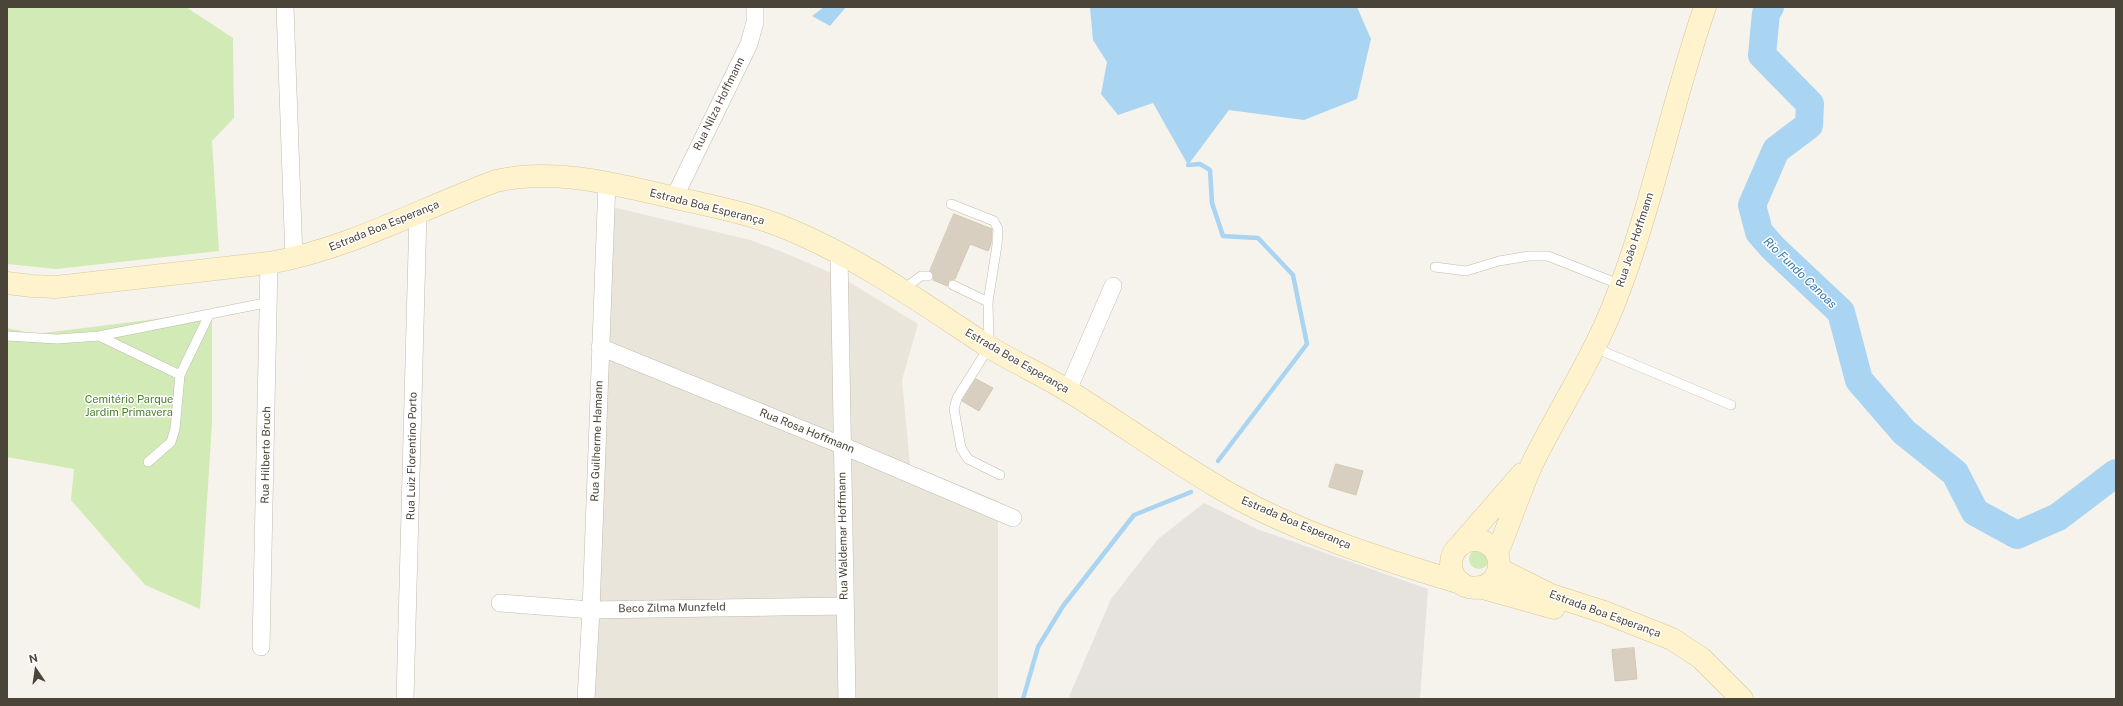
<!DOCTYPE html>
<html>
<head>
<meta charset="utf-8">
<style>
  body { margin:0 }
  #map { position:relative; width:2123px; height:706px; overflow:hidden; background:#f6f3ec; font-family:"Public Sans",sans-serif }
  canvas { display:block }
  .frame { position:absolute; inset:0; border:8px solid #4b4439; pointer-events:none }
  .north { position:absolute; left:16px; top:650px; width:40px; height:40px; -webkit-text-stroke:3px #fff; paint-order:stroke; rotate:347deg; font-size:11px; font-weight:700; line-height:16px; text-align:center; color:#4b4439 }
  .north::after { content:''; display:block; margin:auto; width:14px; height:18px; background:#4b4439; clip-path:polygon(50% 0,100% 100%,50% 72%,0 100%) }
</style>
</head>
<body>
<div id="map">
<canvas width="2123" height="706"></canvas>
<div class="frame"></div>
<div class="north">N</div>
</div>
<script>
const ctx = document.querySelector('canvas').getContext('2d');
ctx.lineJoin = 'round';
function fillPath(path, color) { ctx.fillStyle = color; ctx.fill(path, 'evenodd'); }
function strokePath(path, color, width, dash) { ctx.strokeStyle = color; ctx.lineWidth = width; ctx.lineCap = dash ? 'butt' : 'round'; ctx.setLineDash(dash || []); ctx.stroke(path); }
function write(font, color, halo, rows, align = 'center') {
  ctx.font = font + ' "Public Sans",sans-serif'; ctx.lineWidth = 3; ctx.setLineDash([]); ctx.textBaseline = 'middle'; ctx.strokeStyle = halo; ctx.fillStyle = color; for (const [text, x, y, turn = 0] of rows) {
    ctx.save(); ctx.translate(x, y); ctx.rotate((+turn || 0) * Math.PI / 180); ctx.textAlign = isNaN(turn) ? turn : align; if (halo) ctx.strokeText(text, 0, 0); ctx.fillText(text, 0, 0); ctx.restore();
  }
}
const residential = new Path2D(`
  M 613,207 L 750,240 L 780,251 L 841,277 L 918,324 L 902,380 L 910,465 L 998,501 L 998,699 L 593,699 Z`);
const industrial = new Path2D(`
  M 1204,503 L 1257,529 L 1428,589 L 1420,699 L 1068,699 L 1111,599 L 1158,539 Z`);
const green = new Path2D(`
  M 7,7 L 186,7 L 233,38 L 234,118 L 212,141 L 219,251 L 56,269 L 7,264 Z
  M 212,312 L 212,424 L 200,609 L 145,585 L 71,500 L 74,469 L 7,457 L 7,328 L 36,334 Z
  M1469 559a10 10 0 1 1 20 0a10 10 0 1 1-20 0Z`);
const water = new Path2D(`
  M 824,7 L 846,7 L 830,26 L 812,16 Z
  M 1090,7 L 1357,7 L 1371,39 L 1357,99 L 1304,120 L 1229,110 L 1188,165 L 1153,103 L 1118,115 L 1101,94 L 1107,62 L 1093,40 Z`);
const stream = new Path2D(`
  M 1188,165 L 1200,164 L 1210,170 L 1212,203 L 1223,236 L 1258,238 L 1293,275 L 1307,344 L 1218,461
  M 1023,699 L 1038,647 L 1063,606 L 1134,515 L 1191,492`);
const river = new Path2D(`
  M 1770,7 L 1766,13 L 1762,55 L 1810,104 L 1809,125 L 1776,150 L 1752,205 L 1759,232 L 1773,248 L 1841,312 L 1859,380 L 1904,432 L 1955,473 L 1975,512 L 2017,535 L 2058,517 L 2116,473`);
const building = new Path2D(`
  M 954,214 L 992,229 L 991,244 L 988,251 L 970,244 L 955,279 L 949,280 L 947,286 L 933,280 L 934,276 L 930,271 Z
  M 976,379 L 993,388 L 979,411 L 962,401 Z
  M 1336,464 L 1363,471 L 1356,495 L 1329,487 Z
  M 1634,648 L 1637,679 L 1615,681 L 1612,650 Z`);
const lane = new Path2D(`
  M 951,204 L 994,221 L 998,229 L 997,245 L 988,302 L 989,347 L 957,398 L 954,409 L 961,448 L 968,459 L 1000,475
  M 1435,267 L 1466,271 L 1499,261 L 1529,256 L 1548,256 L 1621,285
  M 953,285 L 988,302
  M 904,289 L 921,276 L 928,276
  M 7,336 L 57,339 L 99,336 L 270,302
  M 99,336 L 180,375
  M 1595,348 L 1731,405
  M 148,462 L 171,442 L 175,429 L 180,375 L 209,315`);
const street = new Path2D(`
  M 285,7 L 294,259
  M 674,198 L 749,44 L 755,22 L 755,7
  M 839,254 L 847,699
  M 600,347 L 841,445 L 1013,518
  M 1068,390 L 1113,286
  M 500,603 L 591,610 L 844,606
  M 261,647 L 269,263
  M 405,699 L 418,213
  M 586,699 L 591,610 L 607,182`);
const secondary = new Path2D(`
  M 7,283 L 32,286 L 56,287 L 269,263 C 349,249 420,209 496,181 C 550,169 602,181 654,193 C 695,203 738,210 778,225 C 853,254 919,301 986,345 C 1013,362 1043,375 1070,392 C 1120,423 1167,457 1218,487 C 1289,530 1381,559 1461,583
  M1451 564a24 24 0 1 1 48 0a24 24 0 1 1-48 0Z
  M 1462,543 L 1522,474
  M 1497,553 C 1510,522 1520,490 1534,460 C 1560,408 1592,359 1614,304 C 1652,208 1671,105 1705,7
  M 1499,569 L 1551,595 L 1604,612 L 1672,639 L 1701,658 L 1742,699
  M 1479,587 L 1554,608`);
const streetNames = [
  ["Rua Nilza Hoffmann",719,104,-64],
  ["Estrada Boa Esperança",707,207,14],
  ["Estrada Boa Esperança",384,226,-22],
  ["Rua João Hoffmann",1635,240,-72],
  ["Estrada Boa Esperança",1017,361,30],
  ["Rua Rosa Hoffmann",807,431,22],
  ["Rua Guilherme Hamann",597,441,-88],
  ["Rua Hilberto Bruch",266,455,-89],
  ["Rua Luiz Florentino Porto",412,456,-89],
  ["Estrada Boa Esperança",1296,523,23],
  ["Rua Waldemar Hoffmann",843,536,-91],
  ["Beco Zilma Munzfeld",672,608,-1],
  ["Estrada Boa Esperança",1605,614,20]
];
const parkNames = [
  ["Cemitério Parque",129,400],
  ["Jardim Primavera",129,413]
];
const waterNames = [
  ["Rio Fundo Canoas",1800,273,44]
];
fillPath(residential, '#eae5da');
fillPath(industrial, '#e6e2dd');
fillPath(green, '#d2eab5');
fillPath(water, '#a9d4f2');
strokePath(stream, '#a9d4f2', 4.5);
strokePath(river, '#a9d4f2', 28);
fillPath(building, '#d8cfc1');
strokePath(building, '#d3c7b4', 1);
strokePath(lane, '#c2bbae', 10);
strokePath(street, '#c2bbae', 18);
strokePath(secondary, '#d6c79b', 23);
strokePath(lane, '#fff', 9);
strokePath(street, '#fff', 17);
strokePath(secondary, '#fff3cd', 22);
write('11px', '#4b4439', '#fff', streetNames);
write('11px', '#4a7f2a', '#fff', parkNames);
write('italic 12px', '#2e7ab2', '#fff', waterNames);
</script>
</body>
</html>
